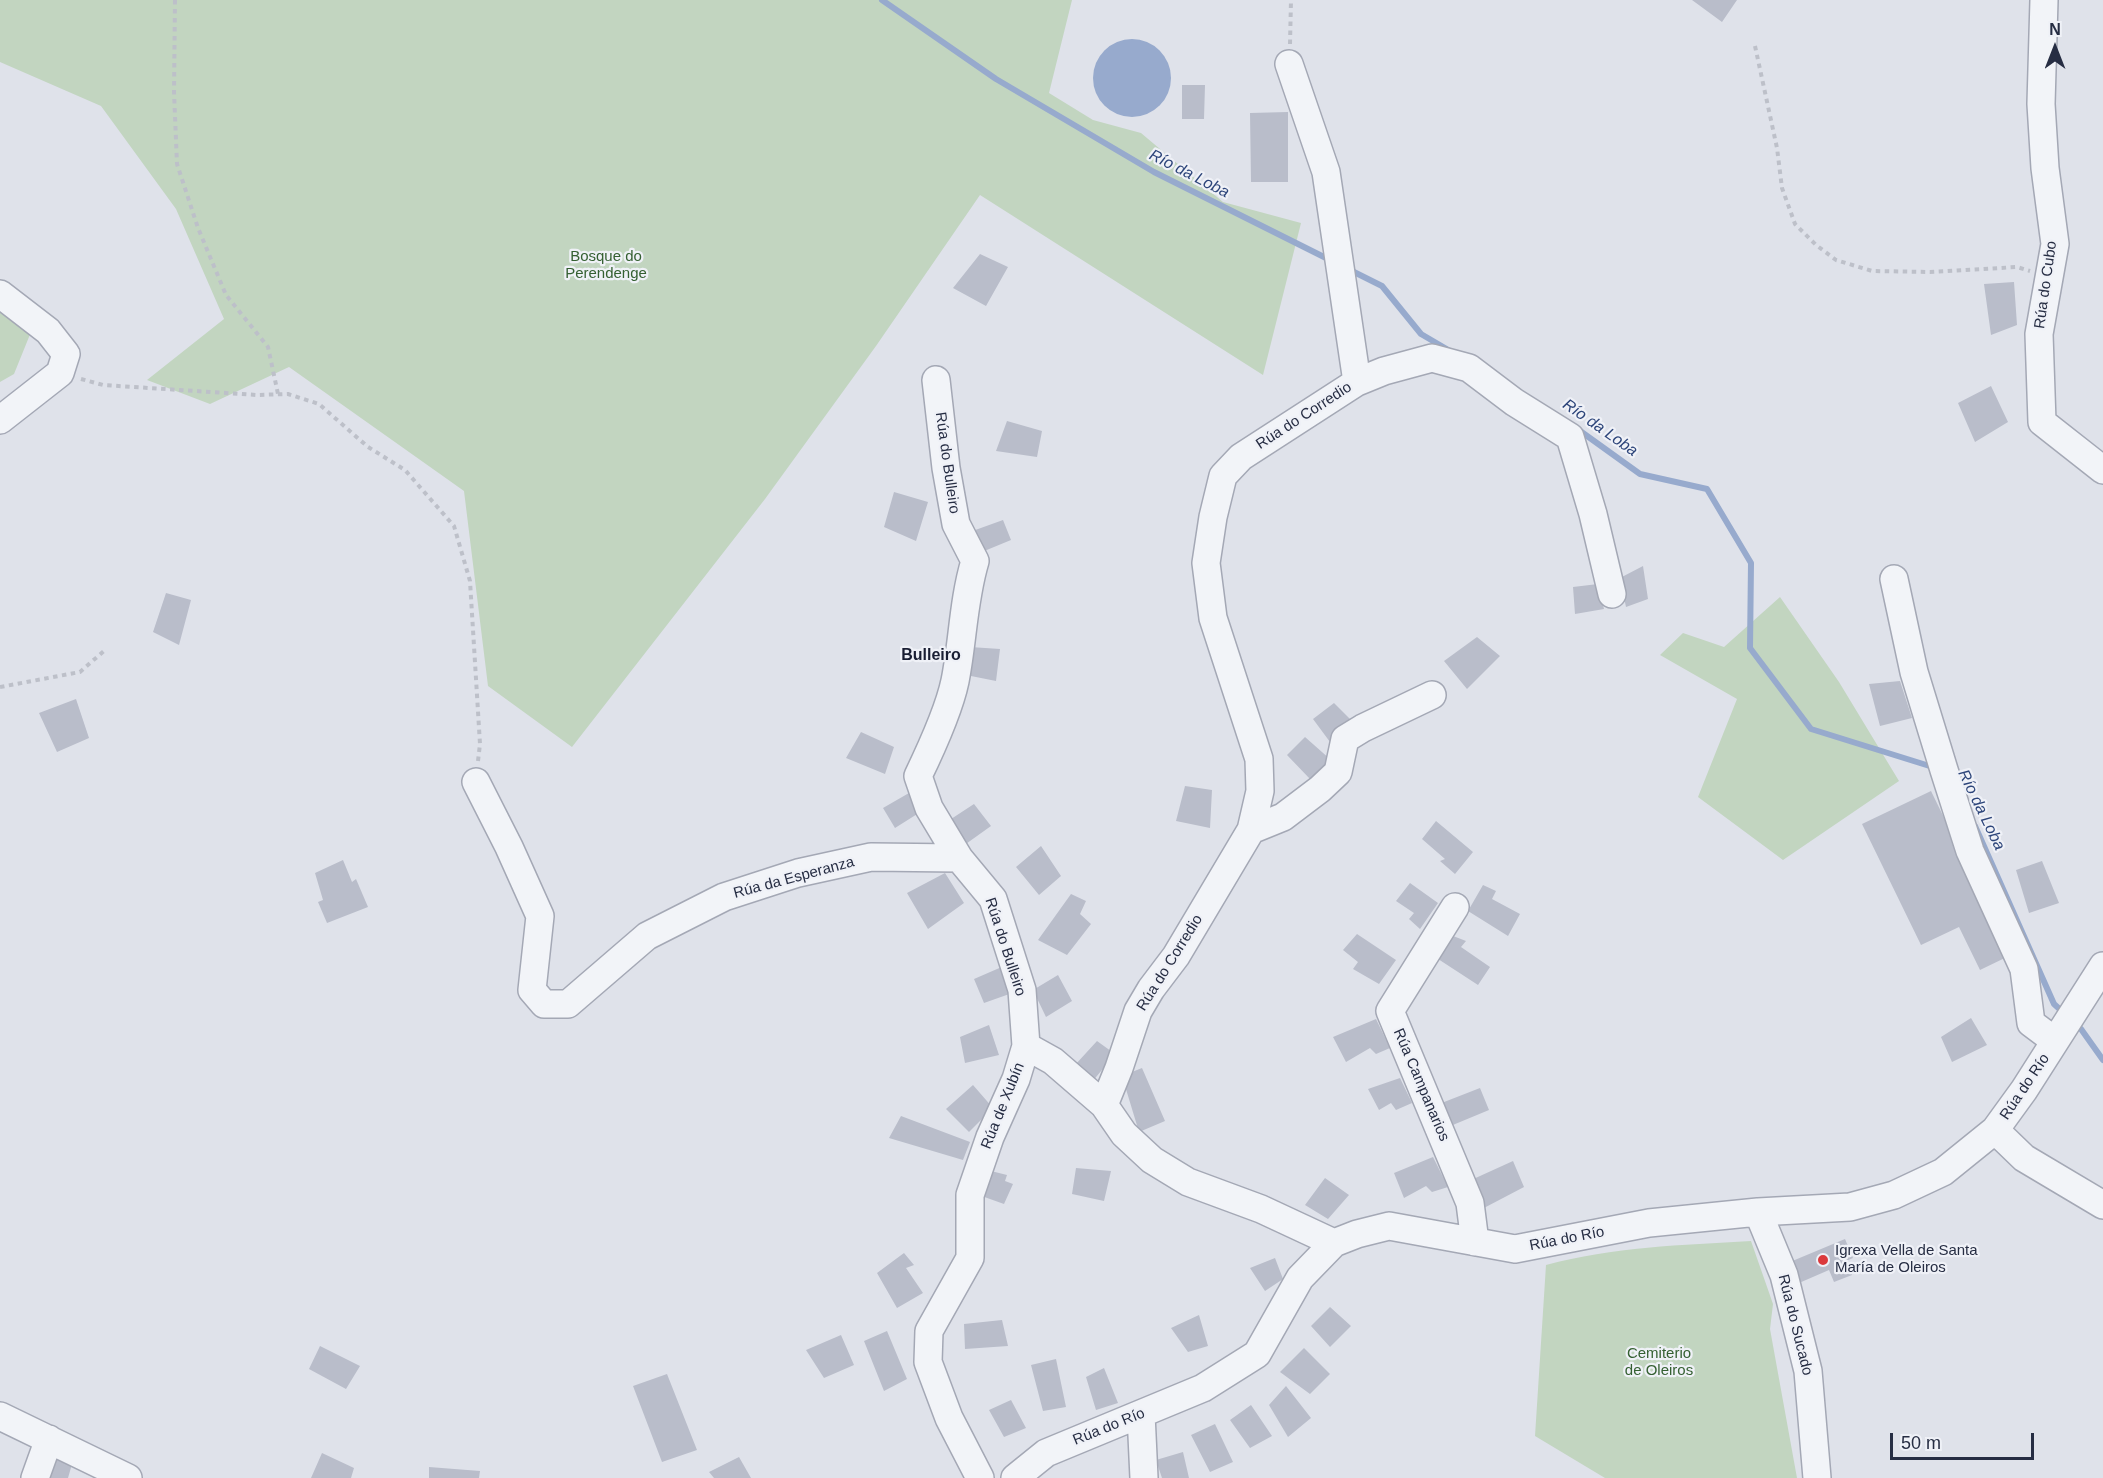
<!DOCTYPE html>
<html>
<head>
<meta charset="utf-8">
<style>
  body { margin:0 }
  #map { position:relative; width:2103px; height:1478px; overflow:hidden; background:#dfe2ea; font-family:Arial,sans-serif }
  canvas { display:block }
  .north { position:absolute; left:2025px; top:18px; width:60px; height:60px; -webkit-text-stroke:4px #eff1f7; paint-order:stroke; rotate:0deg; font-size:16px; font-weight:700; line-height:24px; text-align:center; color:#262d43 }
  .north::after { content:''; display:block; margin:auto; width:21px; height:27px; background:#262d43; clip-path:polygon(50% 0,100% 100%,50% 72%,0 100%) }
  .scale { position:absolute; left:1890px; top:1433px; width:144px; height:27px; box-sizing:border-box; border:3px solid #262d43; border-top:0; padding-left:8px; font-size:18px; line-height:21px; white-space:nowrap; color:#262d43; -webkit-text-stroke:4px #eff1f7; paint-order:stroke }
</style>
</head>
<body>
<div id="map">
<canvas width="2103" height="1478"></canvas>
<div class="north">N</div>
<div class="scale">50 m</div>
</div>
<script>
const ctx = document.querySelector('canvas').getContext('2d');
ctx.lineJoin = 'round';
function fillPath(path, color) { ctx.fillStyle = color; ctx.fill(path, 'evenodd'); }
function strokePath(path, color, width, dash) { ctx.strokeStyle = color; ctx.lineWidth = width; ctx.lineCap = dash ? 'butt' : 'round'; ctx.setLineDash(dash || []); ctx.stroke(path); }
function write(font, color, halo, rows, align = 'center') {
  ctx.font = font + ' Arial,sans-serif'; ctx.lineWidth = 4.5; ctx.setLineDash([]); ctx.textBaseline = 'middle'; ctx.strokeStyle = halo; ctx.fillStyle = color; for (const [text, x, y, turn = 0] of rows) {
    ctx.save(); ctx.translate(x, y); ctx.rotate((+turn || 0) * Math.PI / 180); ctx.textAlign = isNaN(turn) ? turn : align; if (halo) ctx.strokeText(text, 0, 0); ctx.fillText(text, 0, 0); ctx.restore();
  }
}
const green = new Path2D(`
  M 0,0 L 1072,0 L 1049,93 L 1093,120 L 1141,133 L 1223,202 L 1301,223 L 1263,375 L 980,195 L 876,346 L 765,499 L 572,747 L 488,686 L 464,491 L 289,367 L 210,404 L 147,380 L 224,319 L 176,209 L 101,106 L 0,62 Z
  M 0,310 L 31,332 L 14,374 L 0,382 Z
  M 1780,597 L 1839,682 L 1899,781 L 1783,860 L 1698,797 L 1737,699 L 1660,655 L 1683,633 L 1724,647 Z
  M 1751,1241 L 1773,1304 L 1770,1329 L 1797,1478 L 1605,1478 L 1535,1436 L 1546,1265 C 1613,1247 1682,1245 1751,1241 Z`);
const water = new Path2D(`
  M1093 78a39 39 0 1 1 78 0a39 39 0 1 1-78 0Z`);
const stream = new Path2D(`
  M 882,0 L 996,79 L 1154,172 L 1330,260
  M 1348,269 L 1382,286 L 1421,334 L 1450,351
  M 1576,428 L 1640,474 L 1707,489 L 1751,563 L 1750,648 L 1811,729 L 1936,768
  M 1975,826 L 2054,1004 L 2065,1014
  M 2074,1023 L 2081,1029 L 2103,1060`);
const building = new Path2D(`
  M 1692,0 L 1737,0 L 1722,22 Z
  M 1182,85 L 1205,85 L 1204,119 L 1182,119 Z
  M 1288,112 L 1288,182 L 1251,182 L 1250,113 Z
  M 980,254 L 1008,267 L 986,306 L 953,288 Z
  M 2014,282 L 2017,325 L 1991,335 L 1984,284 Z
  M 1991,386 L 2008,422 L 1975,442 L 1958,403 Z
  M 1007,421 L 1042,431 L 1037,457 L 996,451 Z
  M 894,492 L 928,502 L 916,541 L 884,527 Z
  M 1003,520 L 1011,540 L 977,554 L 967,533 Z
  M 1643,566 L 1648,599 L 1626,607 L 1620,578 Z
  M 1598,584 L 1604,609 L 1575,614 L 1573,587 Z
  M 166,593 L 191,600 L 179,645 L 153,632 Z
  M 1477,637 L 1500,656 L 1467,689 L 1444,661 Z
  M 970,647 L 1000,649 L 996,681 L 966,675 Z
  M 1900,681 L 1912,718 L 1880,726 L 1869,684 Z
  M 76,699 L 89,738 L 57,752 L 39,713 Z
  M 1334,703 L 1353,722 L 1330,742 L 1313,719 Z
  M 861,732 L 894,747 L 885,774 L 846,758 Z
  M 1305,737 L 1331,760 L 1310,779 L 1287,755 Z
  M 1185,786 L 1212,790 L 1210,828 L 1176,821 Z
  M 1931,791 L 2011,955 L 1980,970 L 1959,927 L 1921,945 L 1862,824 Z
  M 909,793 L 922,811 L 895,828 L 883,808 Z
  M 974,804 L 991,826 L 963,846 L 948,821 Z
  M 1436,821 L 1473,852 L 1455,874 L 1440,861 L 1445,859 L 1422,839 Z
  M 1041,846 L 1061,876 L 1039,895 L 1016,867 Z
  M 343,860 L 352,882 L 356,879 L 368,907 L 327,923 L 318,902 L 323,900 L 315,873 Z
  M 2042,861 L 2059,903 L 2029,913 L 2016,870 Z
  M 945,873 L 964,903 L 928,929 L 907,893 Z
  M 1410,883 L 1438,903 L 1420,929 L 1409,919 L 1414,913 L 1396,901 Z
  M 1483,885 L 1496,891 L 1492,899 L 1520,914 L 1508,936 L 1468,911 Z
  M 1071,894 L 1086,901 L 1080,914 L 1091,924 L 1067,955 L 1038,940 Z
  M 1357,934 L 1396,960 L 1379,984 L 1353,969 L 1358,962 L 1343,950 Z
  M 1448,934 L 1466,941 L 1461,947 L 1490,967 L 1478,985 L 1435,957 Z
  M 1004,966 L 1015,992 L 984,1003 L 974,979 Z
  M 1058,975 L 1072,1001 L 1046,1017 L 1033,990 Z
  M 1971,1018 L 1987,1045 L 1952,1062 L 1941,1037 Z
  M 1376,1019 L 1390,1048 L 1376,1054 L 1370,1048 L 1346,1062 L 1333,1037 Z
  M 989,1025 L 999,1055 L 965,1063 L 960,1037 Z
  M 1097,1041 L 1115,1054 L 1092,1082 L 1075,1065 Z
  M 1142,1068 L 1165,1121 L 1139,1132 L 1122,1076 Z
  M 1400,1078 L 1412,1103 L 1396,1110 L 1391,1103 L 1379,1110 L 1368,1089 Z
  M 973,1085 L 993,1108 L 969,1132 L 946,1109 Z
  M 1480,1088 L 1489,1110 L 1448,1127 L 1439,1104 Z
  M 901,1116 L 970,1142 L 963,1160 L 889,1138 Z
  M 1433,1157 L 1448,1187 L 1432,1192 L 1426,1186 L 1404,1198 L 1394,1173 Z
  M 1513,1161 L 1524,1187 L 1482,1209 L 1469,1181 Z
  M 1076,1168 L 1111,1171 L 1104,1201 L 1072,1194 Z
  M 991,1171 L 1007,1175 L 1005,1181 L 1013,1184 L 1004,1204 L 976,1194 Z
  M 1325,1178 L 1349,1195 L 1328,1219 L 1305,1205 Z
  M 1845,1239 L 1853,1258 L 1846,1261 L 1852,1275 L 1834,1282 L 1829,1270 L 1799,1283 L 1790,1262 Z
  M 904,1253 L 914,1265 L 906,1268 L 923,1293 L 897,1308 L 877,1273 Z
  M 1275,1258 L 1283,1279 L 1265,1291 L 1250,1268 Z
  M 1330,1307 L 1351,1326 L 1330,1347 L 1311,1326 Z
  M 1199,1315 L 1208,1346 L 1188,1352 L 1171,1328 Z
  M 1002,1320 L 1008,1346 L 965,1349 L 964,1324 Z
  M 887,1331 L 907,1379 L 884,1391 L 864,1341 Z
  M 841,1335 L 854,1365 L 824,1378 L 806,1350 Z
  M 320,1346 L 360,1366 L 346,1389 L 309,1369 Z
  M 1304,1348 L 1330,1374 L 1310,1394 L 1280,1372 Z
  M 1056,1359 L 1066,1407 L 1043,1411 L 1031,1365 Z
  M 1104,1368 L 1118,1403 L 1096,1410 L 1086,1377 Z
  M 667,1374 L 697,1450 L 662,1462 L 633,1386 Z
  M 1286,1386 L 1311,1418 L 1288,1437 L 1269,1405 Z
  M 1011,1400 L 1026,1428 L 1004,1437 L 989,1410 Z
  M 1251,1405 L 1272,1436 L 1250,1448 L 1230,1420 Z
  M 1215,1424 L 1233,1462 L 1210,1472 L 1191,1435 Z
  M 1183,1452 L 1189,1478 L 1162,1478 L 1156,1460 Z
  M 322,1453 L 354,1468 L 351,1478 L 311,1478 Z
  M 53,1456 L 72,1464 L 68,1478 L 45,1478 Z
  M 739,1457 L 751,1478 L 714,1478 L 709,1472 Z
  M 429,1467 L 480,1471 L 479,1478 L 429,1478 Z`);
const path = new Path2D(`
  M 175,0 L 174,92 L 177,164 L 198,228 L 226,295 L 268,347 L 278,394
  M 1290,44 L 1291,0
  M 1755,46 L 1777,148 L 1782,188 L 1795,224 L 1816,245 L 1836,260 L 1872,271 L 1930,272 L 2017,267 L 2030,271
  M 81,379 L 103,385 L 257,395 L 288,394 L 319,404 L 368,447 L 405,470 L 454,526 L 470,581 L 480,744 L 478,761
  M 0,687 L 80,672 L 105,650`);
const minor = new Path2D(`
  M 2044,0 L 2041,104 L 2045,168 L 2055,244 L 2039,334 L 2042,422 L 2103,470
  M 1289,64 L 1326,172 L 1357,382
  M 0,294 L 48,331 L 66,354 L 60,373 L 0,420
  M 936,380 L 946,468 L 956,524 L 975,561 C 963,601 963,641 955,681 C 949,710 931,749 918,776 L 929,808 L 959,858 L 993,899 L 1022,990 L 1026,1046
  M 1894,579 L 1914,672 L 1944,770 L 1970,851 L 2024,969 L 2031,1023 L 2055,1041
  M 476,782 L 509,847 L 540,916 L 532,990 L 544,1004 L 568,1004 L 647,936 L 724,897 L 798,873 L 871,857 L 959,858
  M 1251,830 L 1283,817 L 1320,789 L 1338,772 L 1345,739 L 1363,728 L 1432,695
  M 1455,907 L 1390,1011 L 1470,1203 L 1475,1242
  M 1104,1105 L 1119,1068 L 1138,1011 L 1151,989 L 1176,956 L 1251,830 L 1260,791 L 1259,759 L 1213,618 L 1206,563 L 1213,517 L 1223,476 L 1241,457 L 1357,382 L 1384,371 L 1432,358 L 1469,368 L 1514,402 L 1570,437 L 1593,514 L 1612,594
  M 1995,1130 L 2024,1158 L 2103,1205
  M 1758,1212 L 1784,1275 L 1808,1371 L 1817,1478
  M 1141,1414 L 1144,1478
  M 0,1416 L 128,1478
  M 35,1478 L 49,1439
  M 980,1478 L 949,1418 L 928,1362 L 929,1331 L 970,1258 L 970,1195 L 990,1137 L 1016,1079 L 1026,1046 L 1053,1061 L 1104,1105 L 1124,1134 L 1152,1160 L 1188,1182 L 1261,1209 L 1334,1243
  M 1015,1478 L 1046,1453 L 1203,1388 L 1257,1354 L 1300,1278 L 1334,1243 L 1357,1234 L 1389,1226 L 1515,1249 L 1649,1223 L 1758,1212 L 1850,1207 L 1894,1195 L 1943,1172 L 1995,1130 L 2024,1090 L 2103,966`);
const markers = [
  [1823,1260,6,"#db393c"]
];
const parkNames = [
  ["Bosque do",606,257],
  ["Perendenge",606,274],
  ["Cemiterio",1659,1354],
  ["de Oleiros",1659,1371]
];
const streetNames = [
  ["Rúa do Cubo",2046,285,-82],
  ["Rúa do Corredio",1304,416,-33],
  ["Rúa do Bulleiro",947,463,82],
  ["Rúa da Esperanza",794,878,-15],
  ["Rúa do Bulleiro",1005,947,72],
  ["Rúa do Corredio",1170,963,-58],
  ["Rúa Campanarios",1421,1085,67],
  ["Rúa do Río",2025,1087,-56],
  ["Rúa de Xubín",1003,1106,-68],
  ["Rúa do Río",1567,1239,-11],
  ["Rúa do Sucado",1795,1325,76],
  ["Rúa do Río",1109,1427,-22]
];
const poiNames = [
  ["Igrexa Vella de Santa",1835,1251],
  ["María de Oleiros",1835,1268]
];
const waterNames = [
  ["Río da Loba",1189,174,27],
  ["Río da Loba",1600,428,35],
  ["Río da Loba",1981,810,64]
];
const neighbourhoodNames = [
  ["Bulleiro",931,656]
];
fillPath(green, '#c2d5c0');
fillPath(water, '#97aacd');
strokePath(stream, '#97aacd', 6);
fillPath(building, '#b9bdca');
strokePath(minor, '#a4a8b5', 30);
strokePath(path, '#bdc0c9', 4, [4.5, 4.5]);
strokePath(minor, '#f2f4f8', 27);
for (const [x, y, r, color] of markers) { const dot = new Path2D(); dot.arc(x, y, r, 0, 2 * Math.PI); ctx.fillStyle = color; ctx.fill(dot); strokePath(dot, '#eff1f7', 2); }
write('15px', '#356032', '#eff1f7', parkNames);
write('15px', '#262d43', '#eff1f7', streetNames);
write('15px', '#262d43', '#eff1f7', poiNames, 'left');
write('italic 16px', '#2d457a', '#eff1f7', waterNames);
write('bold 16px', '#191e33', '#eff1f7', neighbourhoodNames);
</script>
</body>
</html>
